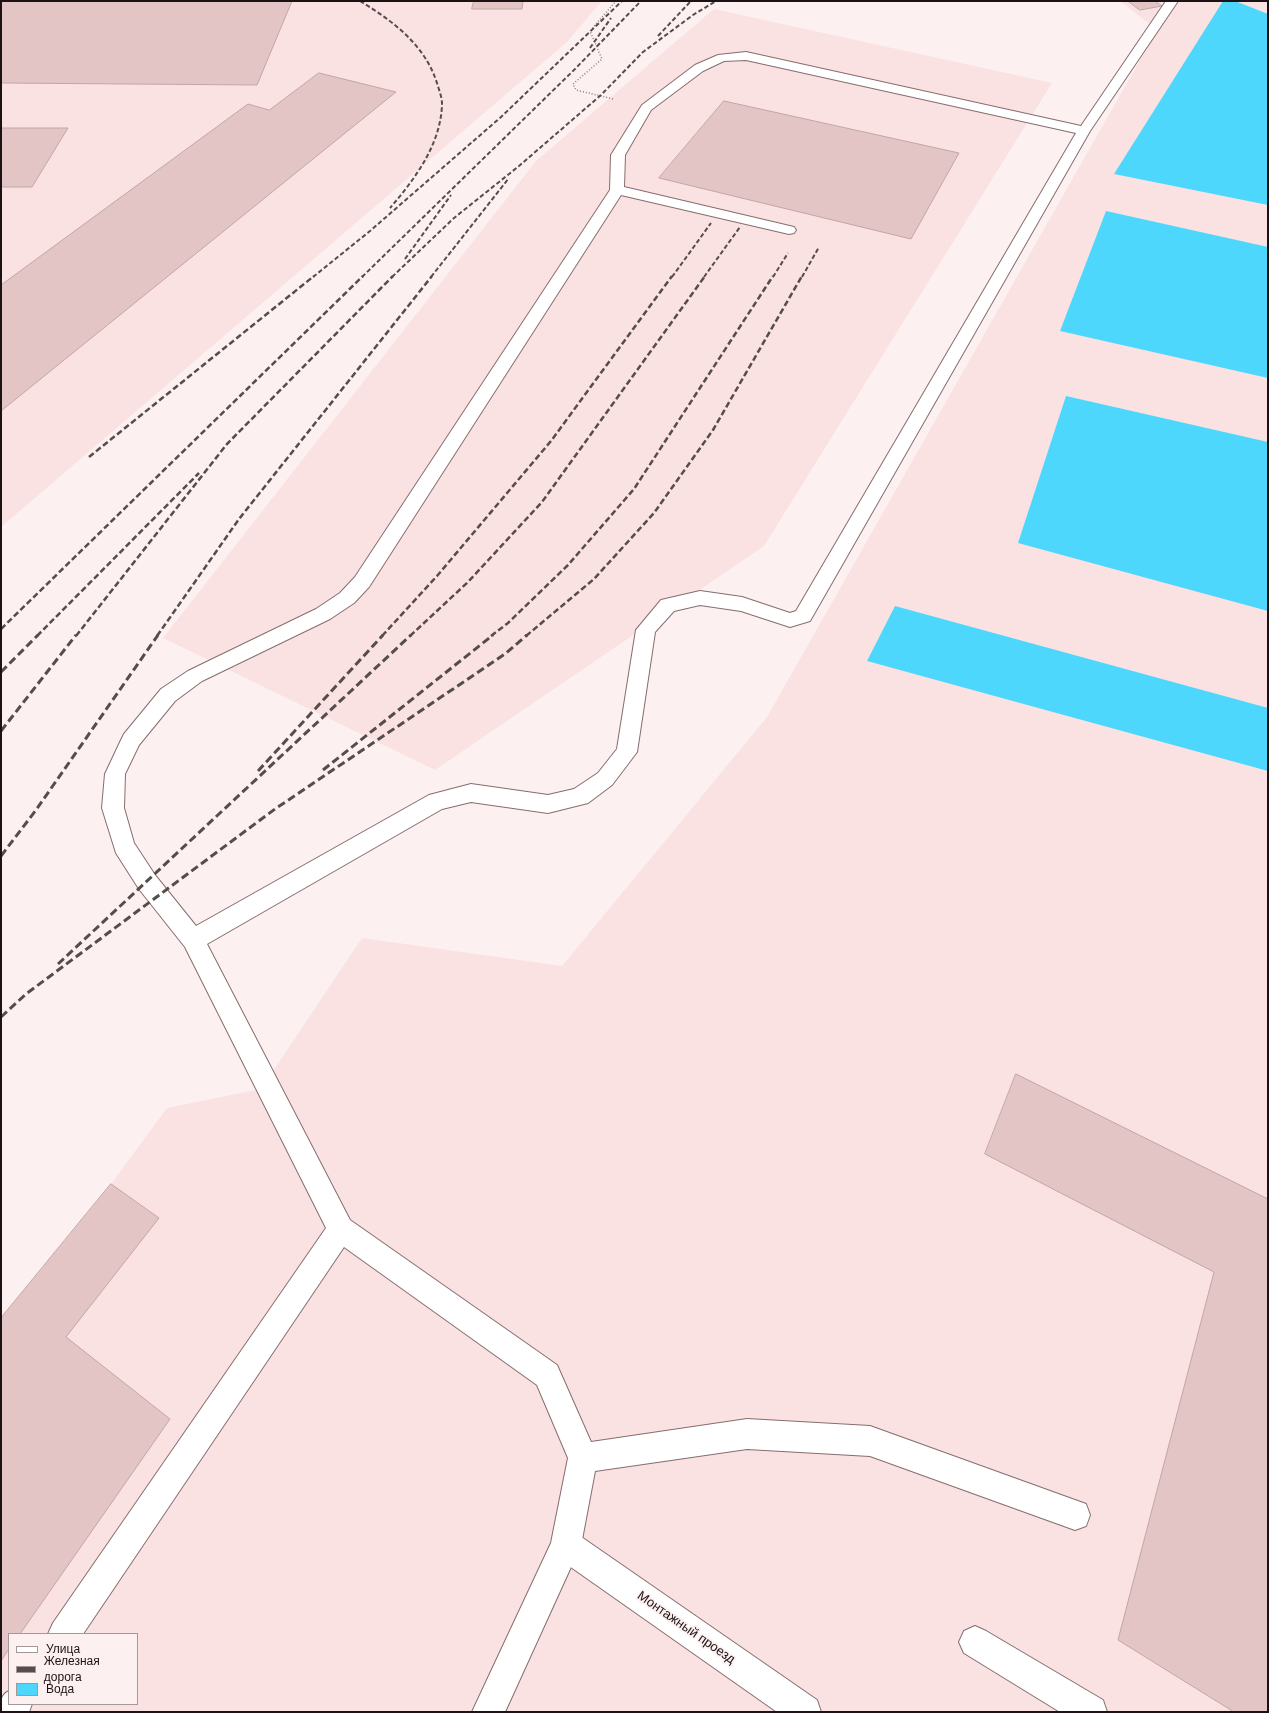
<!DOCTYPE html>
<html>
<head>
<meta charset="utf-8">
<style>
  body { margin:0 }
  #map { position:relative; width:1269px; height:1713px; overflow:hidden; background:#fcf0f0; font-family:"DM Sans",sans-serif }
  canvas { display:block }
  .frame { position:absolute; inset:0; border:2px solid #1d1213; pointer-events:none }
  .legend { position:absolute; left:8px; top:1633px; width:130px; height:72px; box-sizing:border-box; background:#fcf0f0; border:1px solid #a39798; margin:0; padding:5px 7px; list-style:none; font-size:12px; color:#1d1213 }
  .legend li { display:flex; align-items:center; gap:8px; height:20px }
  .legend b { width:20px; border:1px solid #a39798 }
</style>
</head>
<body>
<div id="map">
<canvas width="1269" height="1713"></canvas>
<div class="frame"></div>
<ul class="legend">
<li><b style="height:5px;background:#fff"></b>Улица</li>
<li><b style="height:5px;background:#574c4c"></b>Железная дорога</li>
<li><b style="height:11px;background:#4dd7fd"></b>Вода</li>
</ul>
</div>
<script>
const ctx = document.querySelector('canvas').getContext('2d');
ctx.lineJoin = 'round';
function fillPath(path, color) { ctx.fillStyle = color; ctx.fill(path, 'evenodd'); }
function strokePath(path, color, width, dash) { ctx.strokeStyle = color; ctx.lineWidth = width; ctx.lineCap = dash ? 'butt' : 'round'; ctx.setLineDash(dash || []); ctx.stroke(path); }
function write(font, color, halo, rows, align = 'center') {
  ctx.font = font + ' "DM Sans",sans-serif'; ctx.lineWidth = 3.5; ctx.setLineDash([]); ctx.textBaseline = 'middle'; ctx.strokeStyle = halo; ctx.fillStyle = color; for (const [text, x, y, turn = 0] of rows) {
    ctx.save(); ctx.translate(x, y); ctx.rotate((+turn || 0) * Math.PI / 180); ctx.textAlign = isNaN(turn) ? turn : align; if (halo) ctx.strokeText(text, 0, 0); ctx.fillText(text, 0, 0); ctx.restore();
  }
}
const built = new Path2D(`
  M 1,1 L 602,1 L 567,42 L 1,527 Z
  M 1120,1 L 1268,1 L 1268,1712 L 1,1712 L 1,1318 L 111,1184 L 167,1108 L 261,1089 L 362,938 L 562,966 L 767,717 L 1157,30 ZM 9,1634 L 137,1634 L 137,1704 L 9,1704 Z
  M 714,9 L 1052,83 L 764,546 L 435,770 L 163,638 L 536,161 Z`);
const water = new Path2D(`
  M 1223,1 L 1235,1 L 1268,14 L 1268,205 L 1114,174 Z
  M 1106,211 L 1268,247 L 1268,378 L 1060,331 Z
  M 1066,396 L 1268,442 L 1268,611 L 1018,543 Z
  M 895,606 L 1268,708 L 1268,771 L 867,661 Z`);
const building = new Path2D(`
  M 1,1 L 292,1 L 257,85 L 1,83 Z
  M 474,1 L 523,1 L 522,9 L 472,9 Z
  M 1128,1 L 1155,1 L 1162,6 L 1140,10 Z
  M 319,73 L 396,92 L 1,411 L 1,285 L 248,104 L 269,110 Z
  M 724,101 L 959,153 L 911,239 L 659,178 Z
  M 1,128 L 68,128 L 32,187 L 1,187 Z
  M 1016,1074 L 1268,1199 L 1268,1712 L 1234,1712 L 1118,1640 L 1214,1272 L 985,1154 Z
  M 111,1184 L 159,1218 L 66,1337 L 170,1419 L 20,1634 L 9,1634 L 9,1649 L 1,1661 L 1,1318 Z`);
const path = new Path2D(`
  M 613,99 L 576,90 L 573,84 L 602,59 L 590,31 L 616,1`);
const service = new Path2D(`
  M 1166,1 L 1178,1 L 1090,131 L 810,621 L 790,627 L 741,611 L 700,605 L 674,611 L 655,632 L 637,752 L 612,785 L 588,803 L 548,813 L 471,802 L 442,809 L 207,944 L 350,1220 L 557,1365 L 591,1442 L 747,1419 L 870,1426 L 1086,1504 L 1090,1515 L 1086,1526 L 1075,1530 L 870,1456 L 747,1449 L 595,1471 L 581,1545 L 505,1712 L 472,1712 L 551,1543 L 568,1458 L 537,1385 L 344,1247 L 83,1634 L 48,1634 L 53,1623 L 326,1228 L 185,947 L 139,889 L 116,853 L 102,808 L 105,774 L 121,740 L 124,734 L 161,689 L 188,671 L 316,609 L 340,593 L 355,577 L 610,190 L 611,155 L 642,105 L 695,65 L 718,55 L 746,52 L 1081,126 ZM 746,60 L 1076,133 L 796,611 L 790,613 L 742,597 L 700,591 L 661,600 L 636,630 L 617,749 L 598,773 L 574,789 L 548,795 L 471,784 L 429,795 L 196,926 L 155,875 L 134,843 L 124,808 L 125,774 L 139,745 L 175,701 L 202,681 L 330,619 L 354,603 L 369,587 L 621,195 L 789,234 L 794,233 L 796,230 L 794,227 L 624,187 L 625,155 L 651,110 L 703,71 L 724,61 Z
  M 975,1626 L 986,1631 L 1103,1700 L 1107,1712 L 1060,1712 L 964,1653 L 959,1642 L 964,1631 Z
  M 9,1691 L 9,1704 L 32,1704 L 29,1712 L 1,1712 C 1,1703 0,1695 9,1691 Z`);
const minor = new Path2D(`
  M 566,1530 L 577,1534 L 817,1700 L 821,1712 L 777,1712 L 555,1556 L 551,1545 L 555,1534 Z`);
const railFar2 = new Path2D(`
  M 360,1 C 393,21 425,45 437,83 C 439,90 442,97 442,104 C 441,144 415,179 390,208
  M 658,36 L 691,1
  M 590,48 L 611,18
  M 405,259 L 451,195
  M 313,277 L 370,231 L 501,117 L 622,1
  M 362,277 L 575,69 L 641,1
  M 392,277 L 454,218 L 519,166 L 601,95 L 643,52 L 693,15 L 716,1
  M 431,277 L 509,178
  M 672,277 L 711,223
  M 704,277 L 740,227
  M 773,277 L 788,253
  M 802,277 L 819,247`);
const railFar1 = new Path2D(`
  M 89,457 L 314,276
  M 1,629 L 363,276
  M 37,636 L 199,473
  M 76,636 L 227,444 L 393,276
  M 157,636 L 239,519 L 432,276
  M 382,636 L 437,576 L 551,441 L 672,276
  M 410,636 L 468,582 L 542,502 L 705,276
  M 491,636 L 508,623 L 568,565 L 634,489 L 773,276
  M 526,636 L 594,579 L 654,513 L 713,430 L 802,276`);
const rail = new Path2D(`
  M 1,672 L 38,635
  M 1,731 L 76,635
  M 323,770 L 493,635
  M 258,771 L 383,635
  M 1,856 L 36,810 L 158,635
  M 58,964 L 411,635
  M 1,1017 L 26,994 L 275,809 L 505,654 L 527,635`);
const nearStreetnames = [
  ["Монтажный проезд",686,1628,35]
];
fillPath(built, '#fae2e3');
fillPath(water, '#4dd7fd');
fillPath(building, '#e3c5c6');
strokePath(building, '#c3a6a7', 1);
strokePath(service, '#876d6d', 2);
strokePath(minor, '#876d6d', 2);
strokePath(path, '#897e7e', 1.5, [1, 2]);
fillPath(service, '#fff');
fillPath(minor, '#fff');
strokePath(railFar2, '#574c4c', 2, [4.5, 2.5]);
strokePath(railFar1, '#574c4c', 2.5, [6, 3]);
strokePath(rail, '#574c4c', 3, [8, 4]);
write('13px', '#1d1213', '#fcf0f0', nearStreetnames);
</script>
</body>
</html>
